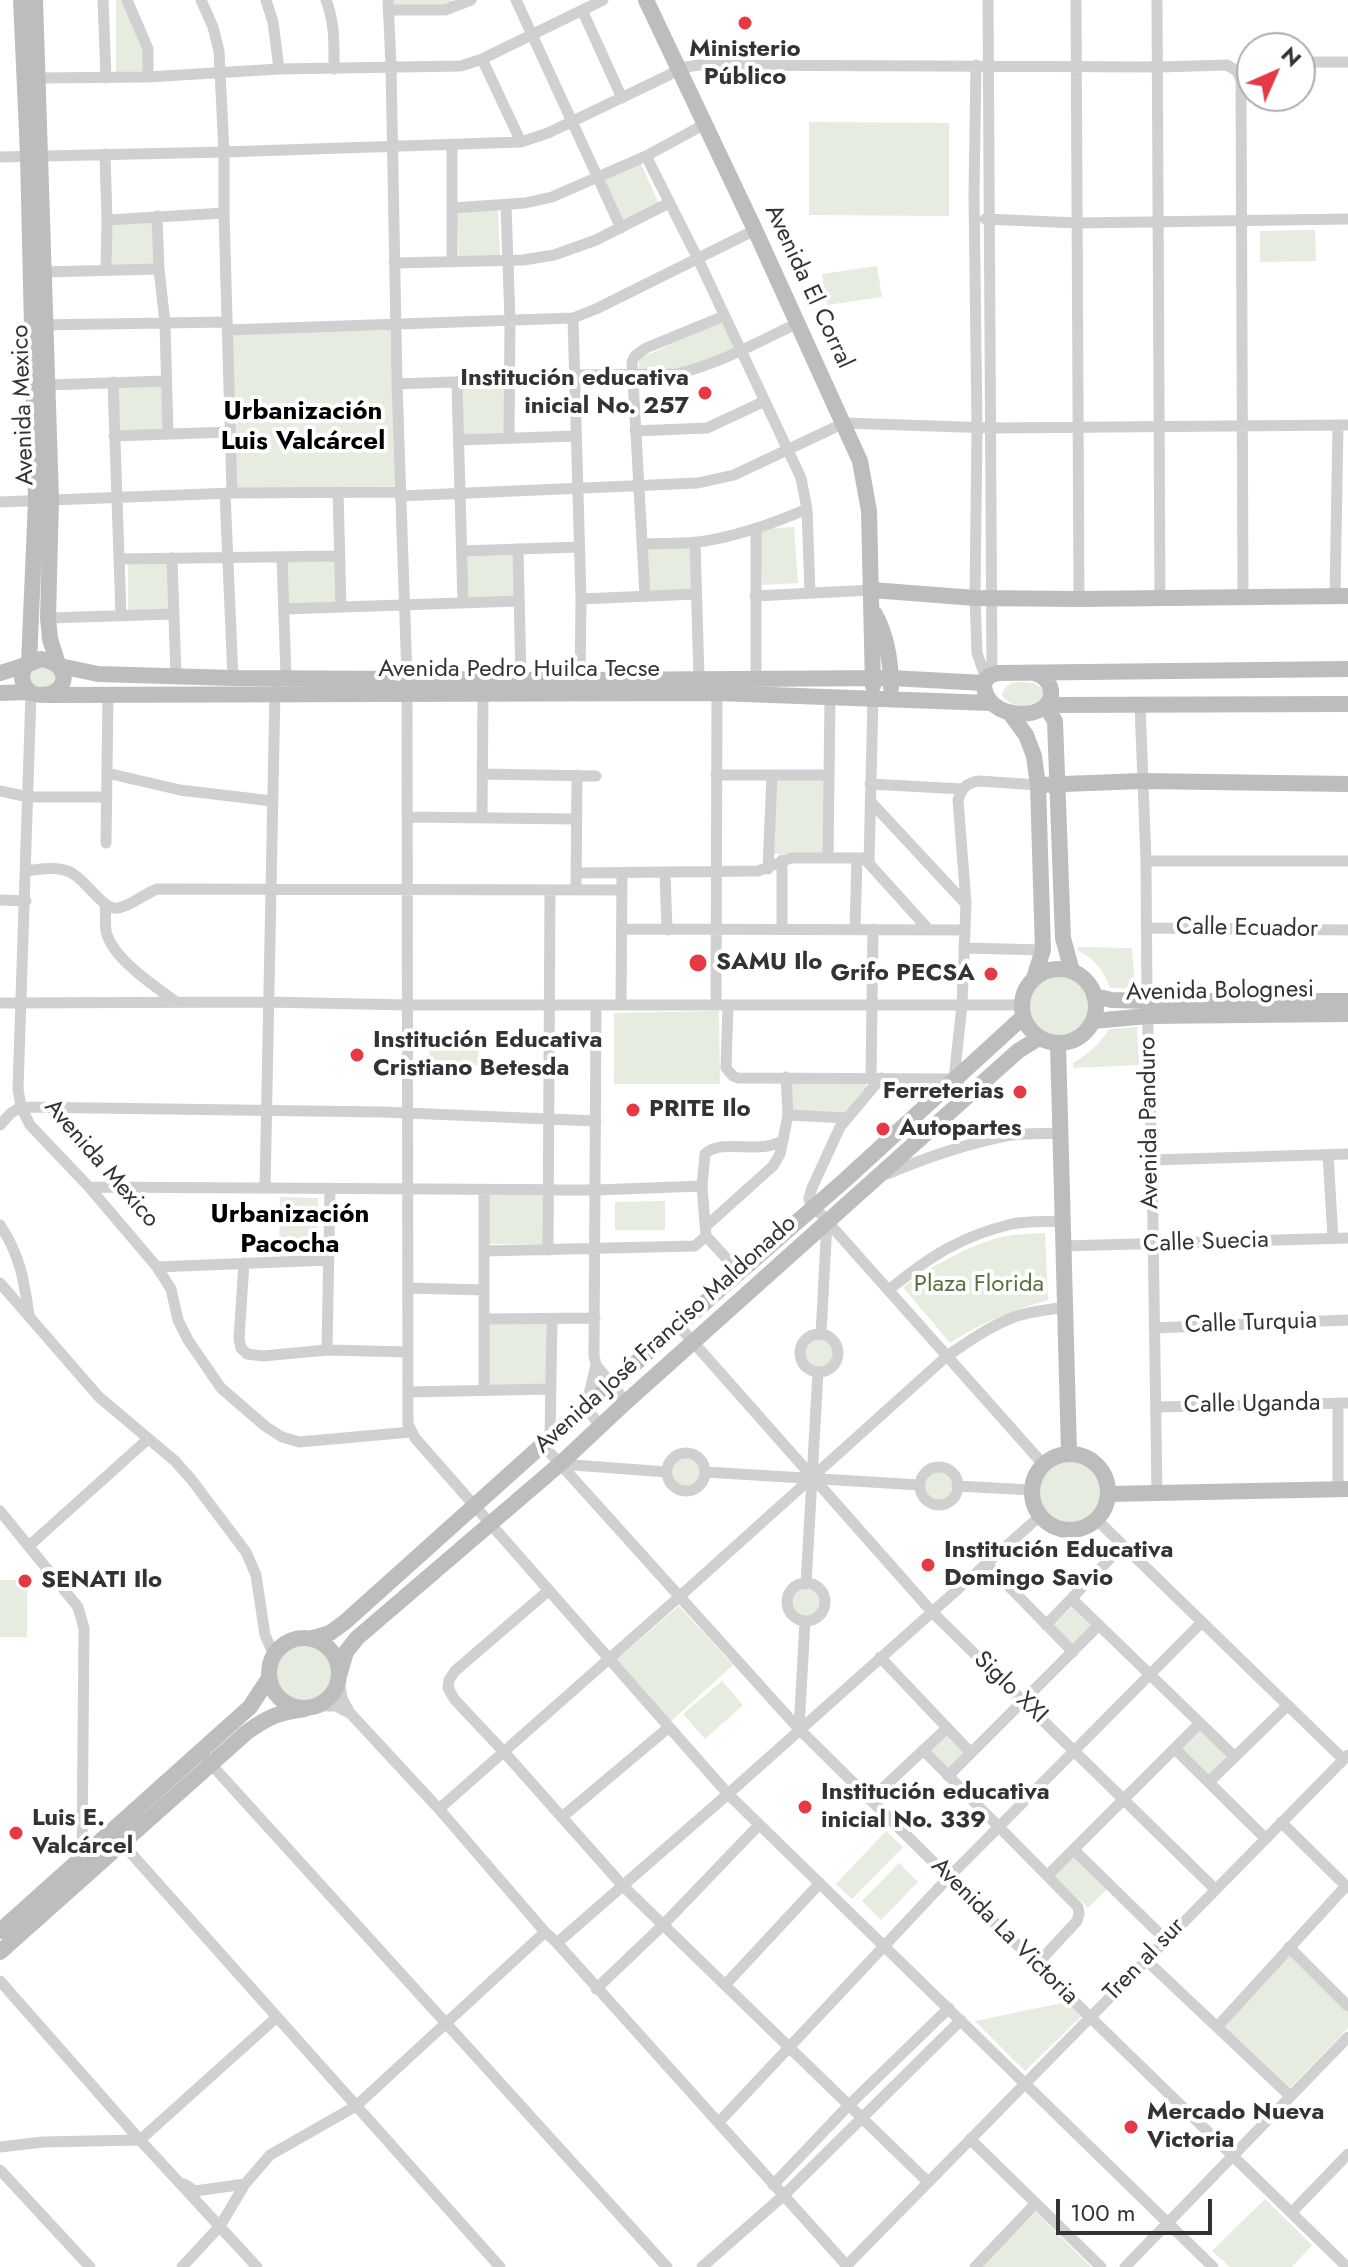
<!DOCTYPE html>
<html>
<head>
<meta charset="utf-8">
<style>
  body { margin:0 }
  #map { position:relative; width:1348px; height:2267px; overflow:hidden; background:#fff; font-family:Jost,sans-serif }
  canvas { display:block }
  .north { position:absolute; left:1236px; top:32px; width:80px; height:80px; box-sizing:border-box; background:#fff; border:2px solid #adadad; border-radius:50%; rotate:45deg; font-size:22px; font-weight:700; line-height:32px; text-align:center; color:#333 }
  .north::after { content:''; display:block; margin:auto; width:28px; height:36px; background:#e63946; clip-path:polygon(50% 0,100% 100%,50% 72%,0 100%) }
  .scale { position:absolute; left:1056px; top:2199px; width:156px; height:36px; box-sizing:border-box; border:4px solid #333; border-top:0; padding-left:10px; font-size:24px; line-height:28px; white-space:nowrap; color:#333; -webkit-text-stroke:6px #fff; paint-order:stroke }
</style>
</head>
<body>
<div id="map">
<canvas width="1348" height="2267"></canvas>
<div class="north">N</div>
<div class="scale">100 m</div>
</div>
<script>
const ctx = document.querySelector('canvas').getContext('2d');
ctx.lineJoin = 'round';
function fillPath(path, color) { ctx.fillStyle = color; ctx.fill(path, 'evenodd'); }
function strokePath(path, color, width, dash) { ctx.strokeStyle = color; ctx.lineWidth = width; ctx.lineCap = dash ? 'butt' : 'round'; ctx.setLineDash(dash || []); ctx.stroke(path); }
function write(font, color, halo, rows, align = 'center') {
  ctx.font = font + ' Jost,sans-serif'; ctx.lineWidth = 8; ctx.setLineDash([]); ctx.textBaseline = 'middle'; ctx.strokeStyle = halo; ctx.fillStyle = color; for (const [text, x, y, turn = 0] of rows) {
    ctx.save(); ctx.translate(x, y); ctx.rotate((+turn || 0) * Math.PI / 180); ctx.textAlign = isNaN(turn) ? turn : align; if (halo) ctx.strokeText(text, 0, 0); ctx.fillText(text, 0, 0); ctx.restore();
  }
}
const green = new Path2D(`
  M 116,0 L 128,0 L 152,73 L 116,73 Z
  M 392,0 L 452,0 L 454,5 L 393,7 Z
  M 809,122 L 949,123 L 949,216 L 809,215 Z
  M 640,162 L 660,206 L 624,224 L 603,179 Z
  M 498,210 L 500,257 L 459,259 L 456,211 Z
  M 160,220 L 161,267 L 112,268 L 110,223 Z
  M 1315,230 L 1316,261 L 1260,262 L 1260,231 Z
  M 877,266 L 882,297 L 827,305 L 822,274 Z
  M 722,320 L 736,349 L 690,369 L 639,372 L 639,359 Z
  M 390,330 L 395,486 L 237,488 L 232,334 Z
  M 163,384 L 165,432 L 118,433 L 116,386 Z
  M 461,387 L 508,389 L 510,435 L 462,437 Z
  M 794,527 L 798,583 L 762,585 L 758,529 Z
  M 693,546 L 694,592 L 647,594 L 645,547 Z
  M 515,552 L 516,597 L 466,599 L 465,554 Z
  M 337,560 L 338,605 L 286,606 L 285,562 Z
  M 169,562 L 170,611 L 128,612 L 128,564 Z
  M 40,666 L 59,671 L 53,687 L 36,689 L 27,674 Z
  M 1017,682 C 1028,682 1038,682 1044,692 L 1042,700 C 1027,707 1012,710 1002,695 C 1004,686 1009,684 1017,682 Z
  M 776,779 L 824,779 L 824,854 L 774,854 Z
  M 1078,947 L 1132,948 L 1135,989 L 1110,988 C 1103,970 1096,959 1078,951 Z
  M1028 1007a31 31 0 1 1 62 0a31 31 0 1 1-62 0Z
  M 719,1011 L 720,1084 L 614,1084 L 614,1013 Z
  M 1137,1027 L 1139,1065 L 1073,1068 L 1073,1063 C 1089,1053 1099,1045 1109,1029 Z
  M 429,1034 L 479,1035 L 478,1065 L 429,1065 Z
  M 791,1083 L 864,1083 L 871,1089 L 843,1114 L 794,1111 L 790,1106 Z
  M 488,1195 L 545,1195 L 544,1244 L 488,1244 Z
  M 280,1197 L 318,1198 L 317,1254 L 279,1254 Z
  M 665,1201 L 665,1230 L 615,1230 L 615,1202 Z
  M 1045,1233 L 1048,1300 C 1012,1310 981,1323 950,1343 L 903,1287 C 934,1265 968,1245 1006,1236 C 1019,1234 1032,1234 1045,1233 Z
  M 489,1324 L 546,1324 L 546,1385 L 487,1386 Z
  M805 1353a14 14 0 1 1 28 0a14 14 0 1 1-28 0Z
  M1037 1492a34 34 0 1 1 68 0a34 34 0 1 1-68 0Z
  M673 1472a14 14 0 1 1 28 0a14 14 0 1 1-28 0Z
  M926 1486a14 14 0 1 1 28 0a14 14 0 1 1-28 0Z
  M 0,1580 L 27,1580 L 27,1637 L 0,1637 Z
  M792 1602a14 14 0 1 1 28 0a14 14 0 1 1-28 0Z
  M 679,1606 L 733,1665 L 669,1723 L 615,1661 Z
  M 1073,1606 L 1094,1627 L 1073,1647 L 1053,1626 Z
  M274 1673a30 30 0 1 1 60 0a30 30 0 1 1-60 0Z
  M 722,1681 L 743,1705 L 705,1739 L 683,1714 Z
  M 1201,1730 L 1229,1758 L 1209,1778 L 1181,1750 Z
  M 947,1732 L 967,1753 L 948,1772 L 928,1752 Z
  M 886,1831 L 903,1847 L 852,1899 L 836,1884 Z
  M 1074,1854 L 1108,1888 L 1088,1908 L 1054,1875 Z
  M 899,1863 L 918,1882 L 881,1920 L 862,1901 Z
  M 1290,1954 L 1348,2011 L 1348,2028 L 1289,2089 L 1223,2027 Z
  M 1067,2002 L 1082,2016 L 1025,2071 L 975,2021 Z
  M 1265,2199 L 1312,2245 L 1292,2267 L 1230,2267 L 1212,2251 Z
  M 1036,2212 L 1091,2267 L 981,2267 Z`);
const street = new Path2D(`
  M 103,0 L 106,78
  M 201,0 L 213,27 L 219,51 L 224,152 L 224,213 L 232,493
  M 266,0 L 273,22 L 279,69
  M 326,0 C 335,23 334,44 334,69
  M 388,0 L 391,66 L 397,384 L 407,677 L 408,1424 L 415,1438 L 728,1794 L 1213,2267
  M 516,0 L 621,228
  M 988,0 L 992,674
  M 1076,0 L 1079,599
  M 1157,0 L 1160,598
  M 389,10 L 445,10 L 471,0
  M 582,10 L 622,98
  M 482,59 L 521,142
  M 1300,62 L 1348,62
  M 976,65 L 974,194 L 977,428 L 975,598 L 977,653 L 986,679
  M 1237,71 L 1252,64
  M 148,77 L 279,69 L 461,66 L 482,59 L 603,0
  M 38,78 L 148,77 L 148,49 L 127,0
  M 452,145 L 452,262
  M 105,154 L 107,220 L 106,270
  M 646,156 L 698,259 L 801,478 L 807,509 L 810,593
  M 0,157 L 224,152 L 521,142 L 548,133 L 669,75 L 678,68 L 700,65 L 1159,67 L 1227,65 L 1237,71 L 1241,80 L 1243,597
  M 506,205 L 510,320 L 509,437
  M 452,208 L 525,203 L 552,197 L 646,156 L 705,124
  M 157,216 L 159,269 L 165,323 L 168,434
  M 985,219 L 1077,223 L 1348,219
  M 107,220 L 224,213
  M 394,263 L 523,260 L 554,255 L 596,240 L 669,203
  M 44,272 L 159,269
  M 573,318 L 581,599 L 580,685
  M 39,325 L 227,322
  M 227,330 L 573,318 L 596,309 L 755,230
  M 574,375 L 676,374 C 719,364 758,342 798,323
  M 113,382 L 121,616
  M 457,383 L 463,603
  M 397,384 L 509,380
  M 47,385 L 166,381
  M 635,431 L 707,428 L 765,401
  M 114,436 L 229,432
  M 459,440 L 576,436
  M 338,492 L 341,607
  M 225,493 L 233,678
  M 400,496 L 698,483 L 734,475 L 844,423 L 992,428 L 1348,425
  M 0,502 L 232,493 L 400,492
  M 695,542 L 699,678
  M 642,544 C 661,543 680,544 698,542 C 736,537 772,524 807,509
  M 518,549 L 521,680
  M 462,551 L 579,547
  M 282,557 L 286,677
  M 172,558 L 176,676
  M 119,559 L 340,556
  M 645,596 L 632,362 L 635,356 L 646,348 L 724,316
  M 755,596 L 872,590
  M 1335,596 L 1338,425
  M 581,599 L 696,594
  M 284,609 L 519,601
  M 48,618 L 174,614
  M 756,677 L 756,529
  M 31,693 L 18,1089 L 21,1107 L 30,1125 L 89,1187 L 157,1267 L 171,1289 L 178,1320 L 188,1340 L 221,1388 L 265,1426 L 282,1437 L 299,1442 L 411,1432
  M 1140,705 L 1146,861 L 1147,1001 L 1152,1160 L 1157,1494
  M 107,773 L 180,790 L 272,801
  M 482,774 L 596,776
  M 716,775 L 829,775
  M 870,784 L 962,789
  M 0,791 L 28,797 L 107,797
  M 870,801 L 965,903
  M 408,817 L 576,819
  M 482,817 L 483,694
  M 106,843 L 108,695
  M 828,858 L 830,697
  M 1146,861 L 1348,861
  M 869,863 L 873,698
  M 768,869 L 772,775
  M 26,871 C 40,869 57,866 70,872 C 86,879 103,911 118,908 C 131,906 144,894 157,889 L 622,890
  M 576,873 L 758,871 L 791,858 L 864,858 L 929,930
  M 665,874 L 667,930
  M 576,890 L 577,775
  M 0,900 L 26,901
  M 105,906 C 106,914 105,923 106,931 C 112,959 155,986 176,1002
  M 1146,928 L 1348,930
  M 622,929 L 965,930
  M 782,929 L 782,860
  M 855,929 L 857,858
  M 964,948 L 1043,950
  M 0,1003 L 268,1002 L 408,1005 L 1021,1005
  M 596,1005 L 594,1356 L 596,1365 L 626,1402
  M 621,1005 L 622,873
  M 716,1005 L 717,689
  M 728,1005 L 726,1068 L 733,1076 L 738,1078 L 954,1079
  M 871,1078 L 873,929
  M 881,1078 L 840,1127 L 812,1188 L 809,1198 L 810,1202 L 1043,1464
  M 968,1096 L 954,1079 L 962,1005 L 966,903 L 958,800 C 962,788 966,783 979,781 L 1038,785
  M 788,1115 L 846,1118
  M 0,1125 L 11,1113 L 21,1107 L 382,1112 L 596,1121
  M 1328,1155 L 1333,1239
  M 1152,1160 L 1348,1154
  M 887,1174 C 925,1158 965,1144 1006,1136 C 1024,1133 1043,1134 1062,1133
  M 89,1187 L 596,1190 L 702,1186
  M 265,1188 L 275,690
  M 0,1225 C 20,1255 24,1280 29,1315
  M 705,1227 L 773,1166 L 780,1154 L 783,1140
  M 706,1236 L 739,1272
  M 1063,1246 L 1348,1238
  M 548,1250 L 550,890
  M 484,1251 L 695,1246 L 706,1236 L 702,1186 L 705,1154 C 722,1137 761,1156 783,1140 L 788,1115 L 786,1077
  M 244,1263 L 239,1339 L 241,1348 L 247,1354 L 263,1356 L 327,1350 L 408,1352
  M 157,1267 L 329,1260
  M 0,1283 L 99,1397 L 175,1461 L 191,1479 L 246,1552 L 256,1575 L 265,1635 L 274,1655
  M 408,1288 L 484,1290
  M 890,1289 C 929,1257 961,1236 1012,1224 C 1028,1221 1046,1222 1062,1221
  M 484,1319 L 595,1318
  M 678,1325 L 932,1612 L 1215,1889
  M 1154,1328 L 1348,1320
  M 821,1334 L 827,1222
  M800 1353a19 19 0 1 1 38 0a19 19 0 1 1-38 0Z
  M 327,1350 L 330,1189
  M 596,1365 L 586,1407 L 600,1426
  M 484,1390 L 484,1190
  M 408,1392 L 551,1389
  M 1156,1407 L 1348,1403
  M 550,1438 L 552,1319
  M 543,1445 L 799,1729 L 1090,2017 L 1347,2267
  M667 1472a19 19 0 1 1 38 0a19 19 0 1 1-38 0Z
  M 560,1464 L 667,1472
  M920 1486a19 19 0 1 1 38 0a19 19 0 1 1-38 0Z
  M 705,1472 L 920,1485
  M 957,1486 L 1031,1490
  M 1338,1490 L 1338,1403
  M 0,1511 L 78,1607 L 84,1628 L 82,1858
  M 1097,1520 L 1343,1759
  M 30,1545 L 148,1439
  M 986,1563 L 1073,1652
  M787 1602a19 19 0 1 1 38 0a19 19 0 1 1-38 0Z
  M 806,1584 L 818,1372
  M 548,1591 L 455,1671 L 449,1680 L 448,1688 L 455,1700 L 504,1752 L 623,1886 L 928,2182
  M 1072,1599 L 1235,1757
  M 1046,1625 L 1123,1545
  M 880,1657 L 971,1753
  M 339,1678 L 342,1698 L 350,1713 L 439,1809 L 545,1932 L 557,1943 L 848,2267
  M 317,1706 L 336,1706 L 349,1713
  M 799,1729 L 805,1621
  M 1175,1749 L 1265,1838
  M 923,1750 L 1078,1907 L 1079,1914 L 1077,1921 L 1037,1964
  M 200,1752 L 667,2267
  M 948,1776 L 1099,1625
  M 1209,1782 L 1288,1705
  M 870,1800 L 947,1728
  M 439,1809 L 679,1597 L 947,1356 C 968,1342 990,1326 1014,1317 C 1031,1311 1048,1310 1065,1307
  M 562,1817 L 668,1728
  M 1281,1822 L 1348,1888
  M 112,1832 L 500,2267
  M 1074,1850 L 1166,1940
  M 1048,1875 L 1200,1723
  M 557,1943 L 728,1794 L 1040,1516
  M 1289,1947 L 1348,2006
  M 1146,1960 L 1289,2095
  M 0,1981 L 140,2140 L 257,2267
  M 725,1985 L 820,1883
  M 596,1989 L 662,1926 L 759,1825
  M 1217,2027 L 1346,1886
  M 719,2122 L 949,1877 L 1202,1622
  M 970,2139 L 1101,2267
  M 0,2147 L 43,2142 L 140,2140 L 277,2017
  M 0,2170 L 90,2267
  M 184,2184 L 195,2191 L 245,2184
  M 773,2185 L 848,2106 L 949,2008
  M 1292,2212 L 1348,2154
  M 847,2265 L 1348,1755
  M 182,2267 L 220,2226 L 245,2184 L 270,2155 L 356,2106 L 545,1932
  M 702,2267 L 783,2196 L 961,2020
  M 975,2267 L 1036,2203
  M 1125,2267 L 1348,2037`);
const secondary = new Path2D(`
  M 21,0 L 28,155 L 36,500 L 29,663
  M 35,0 L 51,499 L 48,618 L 50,639 L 58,664
  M 646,0 L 755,230 L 860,461 L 869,511 L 873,686
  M 872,590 L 975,598 L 1079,599 L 1348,596
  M 875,614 C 887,636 891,663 891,688
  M 41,659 C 80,666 63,704 31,693 C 22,685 19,676 26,665 Z
  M 60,666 L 98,674 L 233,678 L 581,680 L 891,678 L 984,683
  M 0,673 L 26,665
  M 1035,673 C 1043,676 1050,682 1051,691 C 1054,723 983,722 984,683 L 989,676 L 998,673 L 1348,669
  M 0,693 L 30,692
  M 49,695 L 717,693 L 990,703
  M 1047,705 L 1348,704
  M 1046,707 L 1055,721 L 1063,938 L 1072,971
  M 1009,712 L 1026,735 L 1034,756 L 1038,785 L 1043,950 L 1034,978
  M 1038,785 L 1142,781 L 1348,784
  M1022 1006a37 37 0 1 1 74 0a37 37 0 1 1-74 0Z
  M 1094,996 L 1112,1000 L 1147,1001 L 1348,1001
  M 1093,1021 L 1148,1016 L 1348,1014
  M 1058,1044 L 1069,1453
  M1032 1492a38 38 0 1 1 76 0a38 38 0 1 1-76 0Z
  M 1109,1494 L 1348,1489
  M269 1673a35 35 0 1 1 70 0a35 35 0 1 1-70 0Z
  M 310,1639 L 330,1633 L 345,1622 L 550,1438 L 845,1180 L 1023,1017
  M 339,1676 L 346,1652 L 357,1638 L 560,1464 L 626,1402 L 1018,1051 L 1039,1038
  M 0,1931 L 250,1707 L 269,1678
  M 0,1952 L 247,1732 C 268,1717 279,1712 305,1709`);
const markers = [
  [745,23,8,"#e63946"],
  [705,393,8,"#e63946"],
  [698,963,10,"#e63946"],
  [991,974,8,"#e63946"],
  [357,1055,8,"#e63946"],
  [1020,1092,8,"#e63946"],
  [633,1110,8,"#e63946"],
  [883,1129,8,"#e63946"],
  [928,1565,8,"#e63946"],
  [25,1581,8,"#e63946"],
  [805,1807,8,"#e63946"],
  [16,1833,8,"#e63946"],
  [1131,2127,8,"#e63946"]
];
const poiNames = [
  ["Ministerio",745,50,"center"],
  ["Público",745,78,"center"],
  ["Institución educativa",689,379,"right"],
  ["inicial No. 257",689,407,"right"],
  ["SAMU Ilo",716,963],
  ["Grifo PECSA",975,974,"right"],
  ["Institución Educativa",373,1041],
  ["Cristiano Betesda",373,1069],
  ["Ferreterias",1004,1092,"right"],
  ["PRITE Ilo",649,1110],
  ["Autopartes",899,1129],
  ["Institución Educativa",944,1551],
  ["Domingo Savio",944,1579],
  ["SENATI Ilo",41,1581],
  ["Institución educativa",821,1793],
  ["inicial No. 339",821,1821],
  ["Luis E.",32,1819],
  ["Valcárcel",32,1847],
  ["Mercado Nueva",1147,2113],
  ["Victoria",1147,2141]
];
const streetNames = [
  ["Avenida El Corral",808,287,65],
  ["Avenida Mexico",24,405,-92],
  ["Avenida Pedro Huilca Tecse",519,670],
  ["Calle Ecuador",1247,929,1],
  ["Avenida Bolognesi",1220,992,-1],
  ["Avenida Panduro",1150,1123,-91],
  ["Avenida Mexico",101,1164,49],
  ["Calle Suecia",1206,1243,-2],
  ["Calle Turquia",1251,1324,-2],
  ["Avenida José Franciso Maldonado",666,1335,-42],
  ["Calle Uganda",1252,1405,-1],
  ["Siglo XXI",1010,1688,44],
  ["Avenida La Victoria",1004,1932,45],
  ["Tren al sur",1145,1960,-46]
];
const parkNames = [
  ["Plaza Florida",979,1285]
];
const neighbourhoodNames = [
  ["Urbanización",303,413],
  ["Luis Valcárcel",303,443],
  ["Urbanización",290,1216],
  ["Pacocha",290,1246]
];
fillPath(green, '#e6ecdf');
strokePath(street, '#d0d0d0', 11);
strokePath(secondary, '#bdbdbd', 16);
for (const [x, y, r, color] of markers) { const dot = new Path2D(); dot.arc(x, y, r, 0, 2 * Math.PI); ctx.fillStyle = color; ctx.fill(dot); strokePath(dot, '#fff', 3); }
write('bold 24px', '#333', '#fff', poiNames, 'left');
write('24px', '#333', '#fff', streetNames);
write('24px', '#56703f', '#fff', parkNames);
write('bold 26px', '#000', '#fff', neighbourhoodNames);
</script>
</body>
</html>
